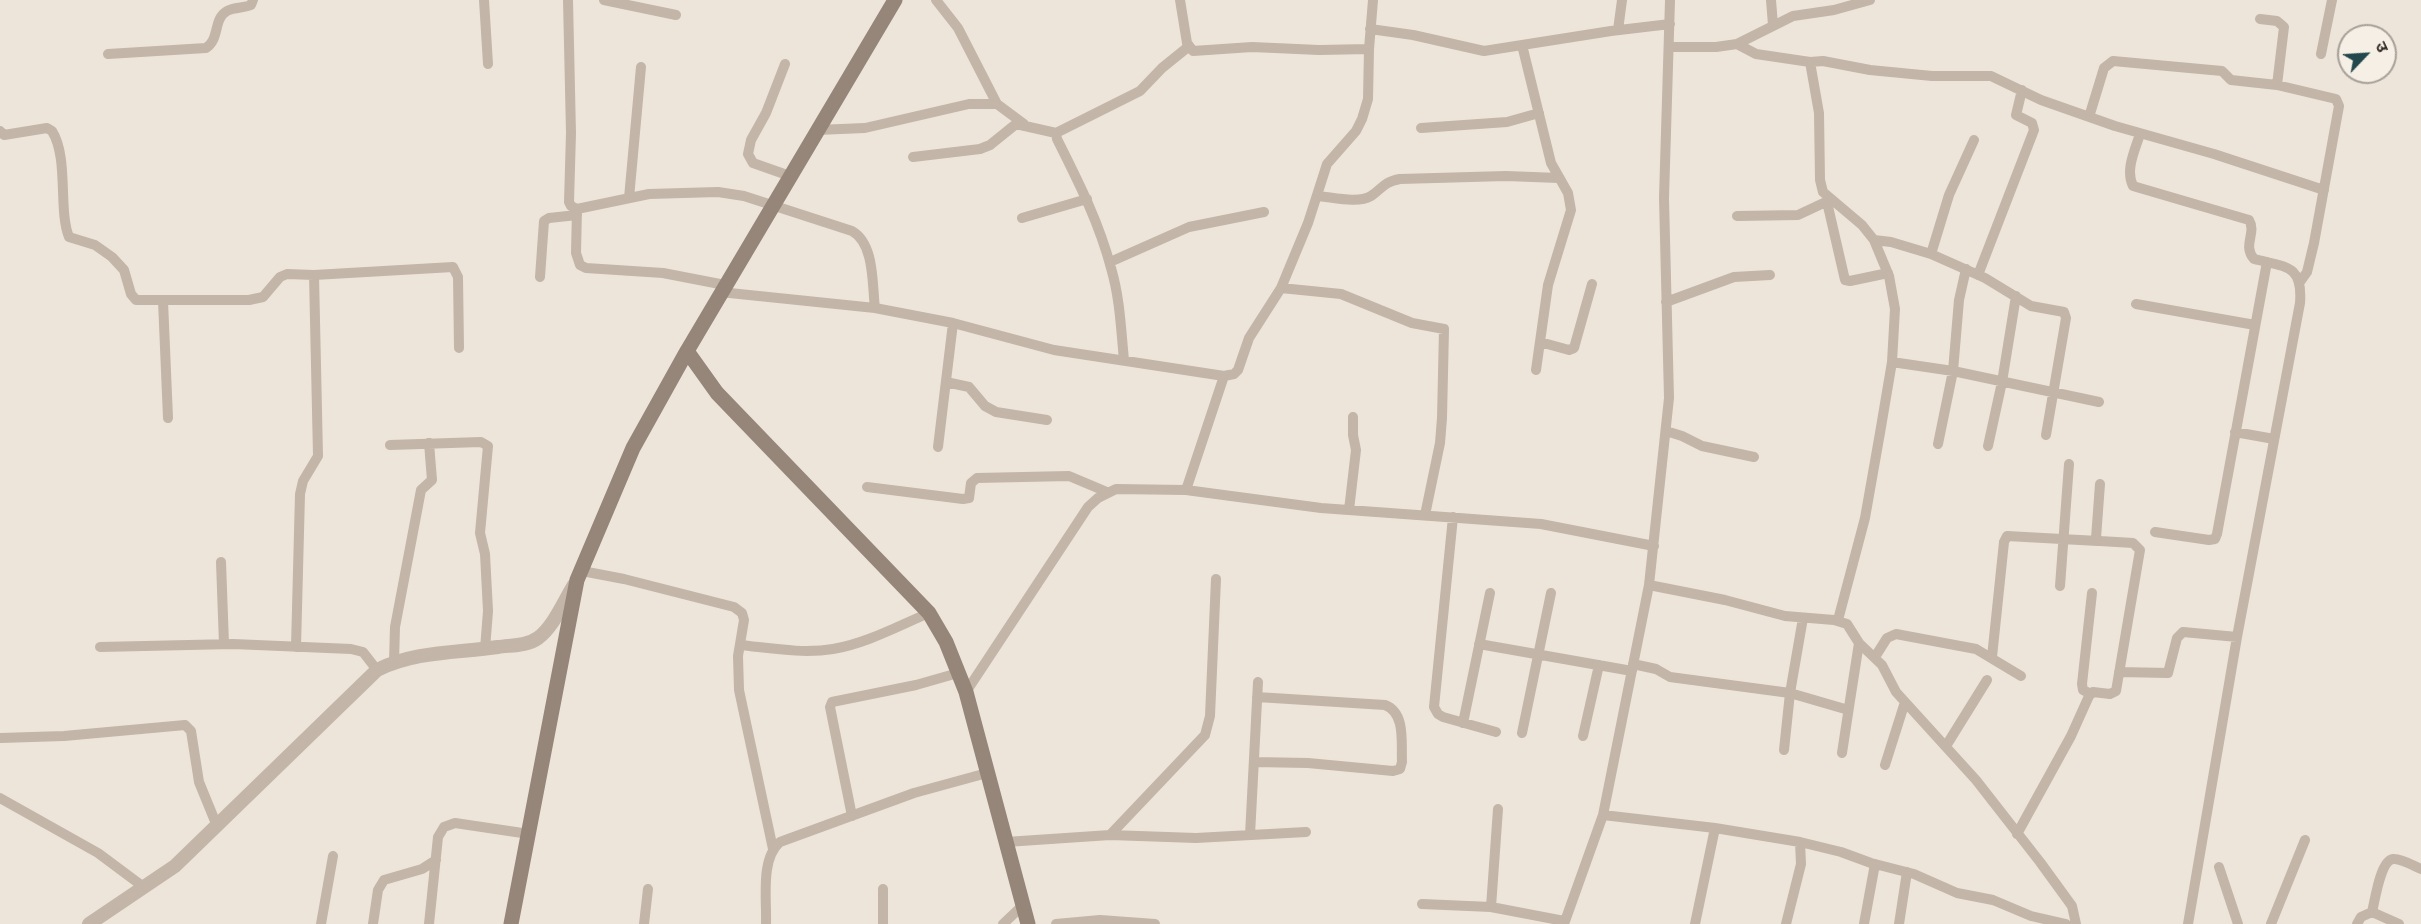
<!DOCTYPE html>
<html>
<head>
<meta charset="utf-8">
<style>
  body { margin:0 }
  #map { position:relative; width:2421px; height:924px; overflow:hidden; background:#ede5d9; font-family:Signika,"Noto Sans Devanagari",sans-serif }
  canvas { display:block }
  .north { position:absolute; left:2337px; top:24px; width:60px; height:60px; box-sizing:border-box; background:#f5efe5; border:2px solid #a7a099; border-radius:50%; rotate:65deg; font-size:16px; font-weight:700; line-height:24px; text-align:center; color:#312a26 }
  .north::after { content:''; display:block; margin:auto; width:21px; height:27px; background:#22474c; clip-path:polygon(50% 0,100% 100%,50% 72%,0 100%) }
</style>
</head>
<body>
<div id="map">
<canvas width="2421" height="924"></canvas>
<div class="north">उ</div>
</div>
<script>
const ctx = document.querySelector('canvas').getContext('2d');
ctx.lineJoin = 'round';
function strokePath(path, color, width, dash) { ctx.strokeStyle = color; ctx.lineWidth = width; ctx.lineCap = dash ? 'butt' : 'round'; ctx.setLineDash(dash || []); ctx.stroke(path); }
const minor = new Path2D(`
  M 484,0 L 488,64
  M 568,0 L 571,133 L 569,202 L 571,206 L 577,209 L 649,194 L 718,192 L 744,196 L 852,231 C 875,244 872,285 875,308
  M 604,0 L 676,15
  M 936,0 L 958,28 L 997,104 L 1024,124
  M 1180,0 L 1187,43 L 1193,51 L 1252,47 L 1319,50 L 1369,49 L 1368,99 L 1362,119 L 1356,131 L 1327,164 L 1308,223 L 1281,288 L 1249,338 L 1238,370 L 1234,374 L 1224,376
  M 1771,0 L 1773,25
  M 2260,19 L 2277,21 L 2284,27 L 2277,85
  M 1370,29 L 1413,35 L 1484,51 L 1611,31 L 1670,24
  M 1618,30 L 1622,0
  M 1737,44 L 1756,54 L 1810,62 L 1819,113 L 1820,180 L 1823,192 L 1862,225 L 1874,240 L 1889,276 L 1895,309 L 1892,362 L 1880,433 L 1865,518 L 1838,620
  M 1522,45 L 1551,163 L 1568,193 L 1571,210 L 1548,285 L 1536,370
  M 1670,47 L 1716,47 L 1737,44 L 1793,16 L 1834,10 L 1870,0
  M 1369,49 L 1373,0
  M 108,54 L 206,48 C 220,39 213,19 227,11 C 234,7 244,8 251,5 L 253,0
  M 2321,54 L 2332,0
  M 1810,62 L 1823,61 L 1870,70 L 1932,76 L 1991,76 L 2041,100 L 2115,126 L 2214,154 L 2324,190
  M 785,64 L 766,113 L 751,140 L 748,154 L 753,163 L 790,176
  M 2089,117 L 2104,68 L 2113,61 L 2222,71 L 2231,80 L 2277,85 L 2336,99 L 2339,106 L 2314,243 L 2307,272 L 2300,282
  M 1421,128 L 1507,122 L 1539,113
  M 817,130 L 865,128 L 969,104 L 997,104
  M 0,131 L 4,135 L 47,128 L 52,131 C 69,158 58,210 69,237 L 95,245 L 112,257 L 124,270 L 131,294 L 136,300 L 249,300 L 263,297 L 280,277 L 287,274 L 314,275 L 453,267 L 458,277 L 459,348
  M 2140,134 C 2135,150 2125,170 2133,186 L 2249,220 C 2257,233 2242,245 2254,259 C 2285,267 2303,264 2300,303 L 2237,637 L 2188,924
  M 913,157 L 980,149 L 990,145 L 1016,124 L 1056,133
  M 1317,196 C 1332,197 1358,204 1371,196 C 1383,188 1383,182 1400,179 L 1506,176 L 1559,178
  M 629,198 L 641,67
  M 1827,202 L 1845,280 L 1850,281 L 1888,273
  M 577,209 L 576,253 L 580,265 L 586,268 L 663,273 L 725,285
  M 1737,216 L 1798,215 L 1830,200
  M 1022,218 L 1087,199
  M 1874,240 L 1891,242 L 1931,254 L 1985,278 L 2031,306 L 2064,312 L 2066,318 L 2046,435
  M 1931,254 L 1949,195 L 1974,140
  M 1110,262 L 1189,227 L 1264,212
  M 1978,275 L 2034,130 L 2032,123 L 2016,115 L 2022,90
  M 540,277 L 544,221 L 549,218 L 577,215
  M 1281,288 L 1341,294 L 1412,323 L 1444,329 L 1442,418 L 1440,443 L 1425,515
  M 720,292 L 875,308 L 953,323 L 1054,350 L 1224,376 L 1186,490
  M 163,301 L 168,418
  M 1666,302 L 1734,277 L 1770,275
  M 2136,304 L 2255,325
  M 1540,342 L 1569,350 L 1574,348 L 1592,284
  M 1124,360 C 1121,330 1120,298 1111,268 C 1099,222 1078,181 1057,139 L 1056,133 L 1140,91 L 1162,68 L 1188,47
  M 1892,362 L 1953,371 L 2099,402
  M 946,382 L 969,387 L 985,406 L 996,412 L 1047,420
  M 1666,431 L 1682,436 L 1702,446 L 1754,457
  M 2235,432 L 2274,439
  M 1938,444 L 1953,371 L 1959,300 L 1966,269
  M 390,445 L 481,442 L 488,446 L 480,533 L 485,554 L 488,611 L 485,649
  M 1988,446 L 2002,382 L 2016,296
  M 938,447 L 953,323
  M 867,487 L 963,499 L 969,498 L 971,483 L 977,478 L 1069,476 L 1107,492
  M 1349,510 L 1356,450 L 1353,435 L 1353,417
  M 1453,517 L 1434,707 L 1438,714 L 1443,717 L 1496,732
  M 2155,532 L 2209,540 L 2215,539 L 2217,534 L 2267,262
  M 221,562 L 224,644
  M 582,571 L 624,579 L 734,607 L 742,613 L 744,620 L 738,656 L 739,690 L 773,849
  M 1649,585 L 1725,600 L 1785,616 L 1834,620 L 1847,624 L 1859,643 L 1882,665 L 1896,692 L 1976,780 L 2040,862 L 2072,906 L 2076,924
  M 2060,586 L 2069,464
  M 1479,644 L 1632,671
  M 740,645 C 770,648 802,654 833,649 C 865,644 898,626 929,613
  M 100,647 L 233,644 L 351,649 L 363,652 L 377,670
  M 296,647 L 300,494 L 303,481 L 318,456 L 314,275
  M 1875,657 L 1887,638 L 1896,634 L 1976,649 L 2021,676
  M 1992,657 L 2004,542 L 2007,536 L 2098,541
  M 394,662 L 395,627 L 421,490 L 432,480 L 429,443
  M 1633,664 L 1656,669 L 1670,677 L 1790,693 L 1845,709 L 1849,707 L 1859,643
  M 2119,672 L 2168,673 L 2177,638 L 2183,632 L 2237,637
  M 966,692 L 1088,507 L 1098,498 L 1116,489 L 1186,490 L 1321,508 L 1541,524 L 1654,546
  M 2091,694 L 2083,690 L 2082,684 L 2092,593
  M 1463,723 L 1490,593
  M 1522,733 L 1551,593
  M 1583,736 L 1599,665
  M 0,738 L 64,736 L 185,725 L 191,731 L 199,782 L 217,826
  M 1946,746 L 1987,680
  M 1784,750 L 1790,693 L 1803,618
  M 1842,753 L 1849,707
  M 1254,762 L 1308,763 L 1393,771 L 1400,769 L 1402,762 C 1401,743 1406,713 1385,705 L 1257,697
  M 1885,765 L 1905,702
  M 0,798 L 98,853 L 145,888
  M 1603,815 L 1715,828 L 1800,842 L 1841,852 L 1871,863 L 1914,874 L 1957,893 L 1993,900 L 2031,916 L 2066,924
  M 852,816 L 830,707 L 832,702 L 916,685 L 958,673
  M 2017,834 L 2071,736 L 2089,696 L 2093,692 L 2110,694 L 2116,691 L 2140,550 L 2133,543 L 2100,541 L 2096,538 L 2100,484
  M 1110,835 L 1205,735 L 1210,716 L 1216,579
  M 1250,835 L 1258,682
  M 1006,842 L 1110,835 L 1196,838 L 1306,832
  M 2219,867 L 2238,924
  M 1422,904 L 1491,907 L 1564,921
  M 1491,907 L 1498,809
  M 2372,912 C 2375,901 2380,861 2393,859 C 2401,858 2414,866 2421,869
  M 321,924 L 333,856
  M 373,924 L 378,890 L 384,880 L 422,869 L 436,860
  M 429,924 L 438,837 L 444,827 L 455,823 L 529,834
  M 644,924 L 648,889
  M 766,924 C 767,900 760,859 780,842 L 914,793 L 987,773
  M 883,924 L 883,889
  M 1003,924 L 1023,905
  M 1056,924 L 1100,920 L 1155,924
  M 1564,924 L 1603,815 L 1649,585 L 1669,398 L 1664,198 L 1670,0
  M 1695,924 L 1715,828
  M 1786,924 L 1801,864 L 1800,842
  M 1864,924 L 1875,864
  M 1899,924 L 1907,872
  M 2271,924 L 2305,840
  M 2357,924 L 2361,917 L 2372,912 L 2399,924`);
const tertiary = new Path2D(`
  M 89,924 L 175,866 L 377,670 C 415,651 457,653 498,647 C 511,645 527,646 538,638 C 554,626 564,601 574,585`);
const secondary = new Path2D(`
  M 895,0 L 687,351 L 717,393 L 929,613 L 946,642 L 966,692 L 1028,924
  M 511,924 L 577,580 L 633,448 L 687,351`);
strokePath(minor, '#c3b5a7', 10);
strokePath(tertiary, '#c3b5a7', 14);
strokePath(secondary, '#968579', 15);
</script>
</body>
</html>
